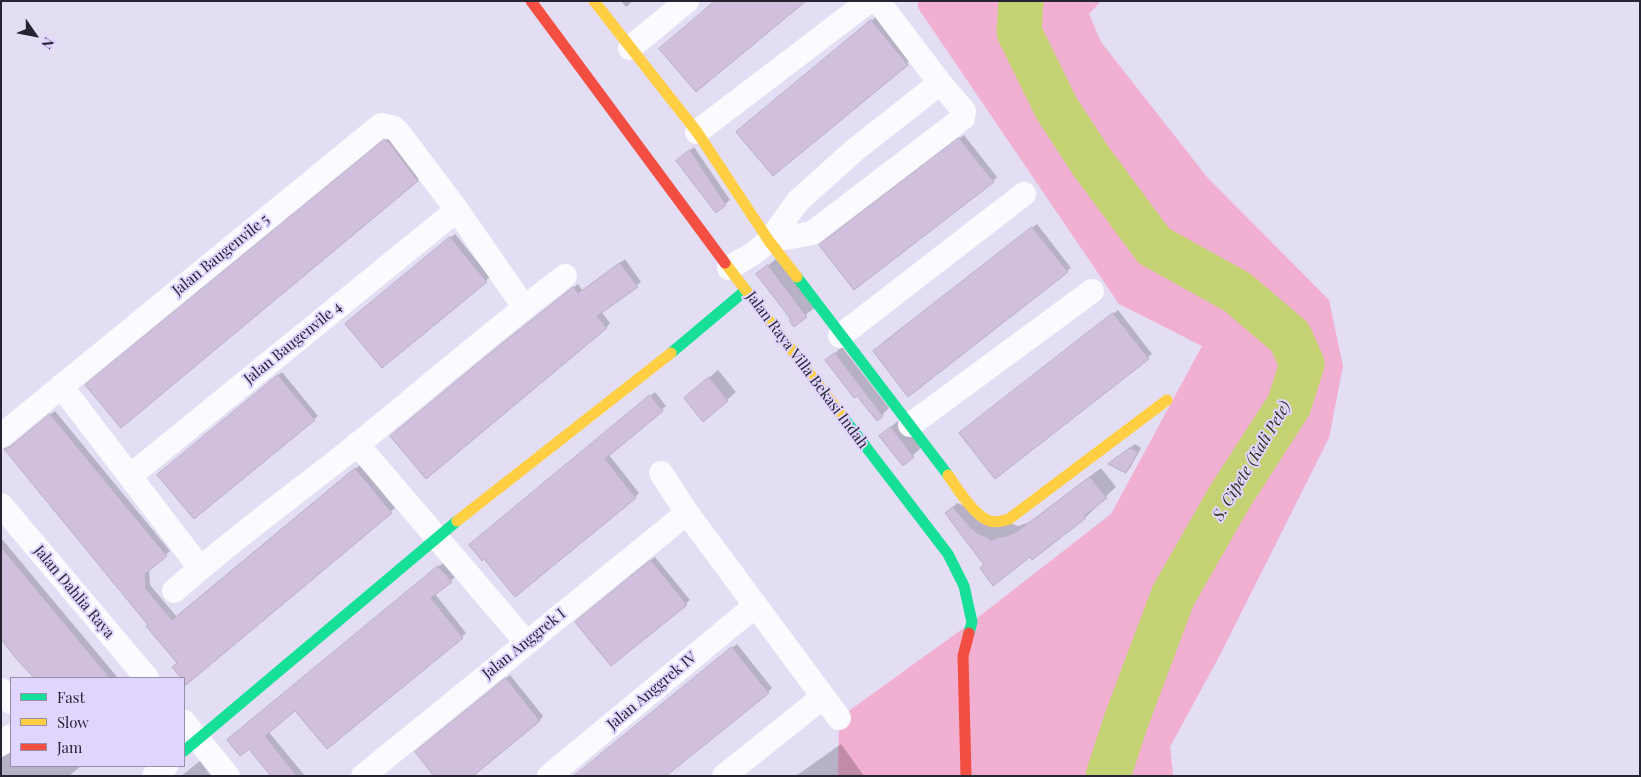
<!DOCTYPE html>
<html>
<head>
<meta charset="utf-8">
<style>
  body { margin:0 }
  #map { position:relative; width:1641px; height:777px; overflow:hidden; background:#e4def5; font-family:"Playfair Display",serif }
  canvas { display:block }
  .frame { position:absolute; inset:0; border:2px solid #282333; pointer-events:none }
  .legend { position:absolute; left:10px; top:677px; width:175px; height:90px; box-sizing:border-box; background:#e0d5fe; border:1px solid #968ead; margin:0; padding:6px 9px; list-style:none; font-size:15px; color:#282333 }
  .legend li { display:flex; align-items:center; gap:10px; height:25px }
  .legend b { width:25px; border:1px solid #968ead }
  .north { position:absolute; left:10px; top:10px; width:50px; height:50px; -webkit-text-stroke:4px #e0d5fe; paint-order:stroke; rotate:123deg; font-size:14px; font-weight:700; line-height:20px; text-align:center; color:#282333 }
  .north::after { content:''; display:block; margin:auto; width:18px; height:22px; background:#282333; clip-path:polygon(50% 0,100% 100%,50% 72%,0 100%) }
</style>
</head>
<body>
<div id="map">
<canvas width="1641" height="777"></canvas>
<div class="frame"></div>
<ul class="legend">
<li><b style="height:6px;background:#16e098"></b>Fast</li>
<li><b style="height:6px;background:#ffcf43"></b>Slow</li>
<li><b style="height:6px;background:#f24e42"></b>Jam</li>
</ul>
<div class="north">N</div>
</div>
<script>
const ctx = document.querySelector('canvas').getContext('2d');
ctx.lineJoin = 'round';
function fillPath(path, color) { ctx.fillStyle = color; ctx.fill(path, 'evenodd'); }
function strokePath(path, color, width, dash) { ctx.strokeStyle = color; ctx.lineWidth = width; ctx.lineCap = dash ? 'butt' : 'round'; ctx.setLineDash(dash || []); ctx.stroke(path); }
function write(font, color, halo, rows, align = 'center') {
  ctx.font = font + ' "Playfair Display",serif'; ctx.lineWidth = 4; ctx.setLineDash([]); ctx.textBaseline = 'middle'; ctx.strokeStyle = halo; ctx.fillStyle = color; for (const [text, x, y, turn = 0] of rows) {
    ctx.save(); ctx.translate(x, y); ctx.rotate((+turn || 0) * Math.PI / 180); ctx.textAlign = isNaN(turn) ? turn : align; if (halo) ctx.strokeText(text, 0, 0); ctx.fillText(text, 0, 0); ctx.restore();
  }
}
const green = new Path2D(`
  M 918,1 L 1101,1 L 1089,14 L 1101,42 L 1207,177 L 1329,300 L 1343,366 L 1329,438 L 1221,653 L 1170,747 L 1173,776 L 838,776 L 839,718 L 972,622 L 1111,514 L 1202,346 L 1119,304 L 918,8 ZM 1066,122 L 1138,223 L 1091,161 ZM 1272,431 L 1189,569 L 1229,498 Z`);
const shadow = new Path2D(`
  M 621,1 L 633,1 L 626,7 Z
  M 876,17 L 911,60 L 773,175 L 741,128 Z
  M 964,135 L 997,177 L 993,181 L 824,241 Z
  M 390,137 L 421,177 L 417,180 L 91,381 Z
  M 694,147 L 730,200 L 717,211 L 682,157 Z
  M 1037,224 L 1071,268 L 1067,271 L 878,347 Z
  M 455,234 L 490,277 L 382,367 L 350,320 Z
  M 777,258 L 815,307 L 794,325 L 792,317 L 758,274 Z
  M 625,259 L 641,282 L 601,311 L 610,323 L 606,328 L 501,345 L 578,284 L 582,290 Z
  M 1118,310 L 1152,354 L 995,477 L 965,429 Z
  M 842,347 L 889,408 L 882,415 L 827,360 Z
  M 718,370 L 736,392 L 727,400 L 685,398 Z
  M 282,372 L 318,416 L 314,419 L 163,471 Z
  M 655,392 L 666,406 L 609,455 L 639,493 L 635,497 L 475,541 Z
  M 55,411 L 170,551 L 149,569 L 150,585 L 177,617 L 360,465 L 395,508 L 186,683 L 173,667 L 178,663 L 149,625 L 5,450 Z
  M 900,419 L 922,447 L 903,464 L 881,436 Z
  M 1135,444 L 1141,448 L 1130,468 L 1126,472 L 1114,460 Z
  M 1101,468 L 1116,487 L 1094,507 L 1095,508 L 1085,518 L 1030,555 L 986,564 L 947,513 L 957,503 L 1018,526 L 1030,522 Z
  M 1,538 L 118,678 L 36,678 L 1,636 Z
  M 655,557 L 690,600 L 612,664 L 581,618 Z
  M 443,563 L 455,577 L 435,594 L 466,633 L 462,637 L 295,709 L 268,731 L 305,776 L 273,776 L 249,747 L 232,736 Z
  M 737,644 L 772,688 L 768,692 L 575,776 Z
  M 510,675 L 543,716 L 540,720 L 471,776 L 420,748 Z
  M 841,744 L 864,776 L 796,776 Z
  M 11,752 L 11,766 L 81,766 L 69,776 L 1,776 L 1,758 Z
  M 200,761 L 211,776 L 181,776 Z`);
const river = new Path2D(`
  M 1021,1 L 1019,32 L 1057,109 L 1091,161 L 1154,246 L 1237,292 L 1290,337 L 1302,364 L 1289,405 L 1229,498 L 1173,596 L 1126,721 L 1108,776`);
const building = new Path2D(`
  M 715,1 L 806,1 L 696,92 L 659,49 Z
  M 871,20 L 908,65 L 773,176 L 736,132 Z
  M 959,138 L 994,182 L 854,290 L 819,245 Z
  M 384,140 L 389,142 L 418,181 L 121,428 L 85,385 Z
  M 690,150 L 726,205 L 716,213 L 676,161 Z
  M 1032,227 L 1068,272 L 908,397 L 873,351 Z
  M 450,237 L 487,282 L 382,368 L 345,324 Z
  M 620,263 L 638,287 L 597,316 L 607,328 L 426,479 L 390,436 L 495,349 L 573,287 L 578,293 Z
  M 768,265 L 807,317 L 794,327 L 790,322 L 790,318 L 756,274 Z
  M 1113,313 L 1149,359 L 995,479 L 959,433 Z
  M 835,353 L 883,416 L 877,421 L 857,396 L 854,398 L 825,360 Z
  M 278,375 L 315,420 L 194,519 L 157,475 Z
  M 709,377 L 728,401 L 703,422 L 684,398 Z
  M 650,395 L 663,411 L 605,459 L 636,498 L 515,597 L 484,559 L 482,561 L 469,545 Z
  M 50,414 L 167,556 L 145,574 L 146,589 L 172,620 L 355,468 L 392,513 L 186,685 L 184,682 L 184,678 L 181,678 L 172,667 L 177,663 L 146,626 L 148,625 L 4,449 L 10,447 Z
  M 891,427 L 914,457 L 903,466 L 879,436 Z
  M 1130,448 L 1138,452 L 1126,473 L 1108,464 Z
  M 1090,477 L 1107,498 L 1084,516 L 1086,518 L 1032,560 L 1030,557 L 993,586 L 980,568 L 984,565 L 945,513 L 953,507 L 971,528 L 979,534 L 987,537 L 991,541 L 996,538 L 1007,536 L 1018,531 Z
  M 1,547 L 49,605 L 110,678 L 34,678 L 15,657 L 1,639 Z
  M 651,560 L 687,605 L 611,666 L 575,622 Z
  M 438,566 L 452,582 L 431,598 L 463,638 L 327,749 L 295,711 L 265,736 L 297,776 L 271,776 L 249,749 L 240,756 L 227,740 Z
  M 732,647 L 769,693 L 666,776 L 574,776 Z
  M 506,678 L 540,721 L 473,776 L 434,776 L 415,752 Z`);
const street = new Path2D(`
  M 630,48 L 687,1
  M 697,132 L 869,1
  M 769,241 L 812,233 L 963,118 L 964,111 L 940,83 L 878,1
  M 729,268 L 754,253 L 769,241 L 798,201 L 856,149 L 940,83
  M 840,336 L 1024,194
  M 61,386 L 200,568
  M 910,425 L 1092,291
  M 1,436 L 381,125 L 394,128 L 399,133 L 457,210 L 524,307
  M 357,444 L 526,642
  M 661,473 L 687,513 L 839,718
  M 130,476 L 457,210
  M 1,505 L 147,678
  M 174,591 C 232,539 297,493 358,444 C 427,388 494,330 565,276
  M 1,690 L 11,702
  M 184,722 L 228,776
  M 1,744 L 11,736
  M 154,776 L 166,766
  M 363,776 L 687,513
  M 549,776 L 755,606
  M 724,776 L 823,697`);
const fast = new Path2D(`
  M 797,277 L 948,475
  M 671,353 L 746,290
  M 843,417 L 948,554 L 964,586 L 972,622 L 969,633
  M 184,751 L 457,521`);
const slow = new Path2D(`
  M 594,1 L 697,132 L 769,241 L 797,277
  M 725,263 L 843,417
  M 948,475 C 957,488 975,517 990,521 C 996,523 1003,521 1009,519 L 1167,400
  M 457,521 L 671,353`);
const jam = new Path2D(`
  M 531,1 L 725,263
  M 966,776 L 963,656 L 969,633`);
const streetNames = [
  ["Jalan Baugenvile 5",221,255,-39],
  ["Jalan Baugenvile 4",293,343,-39],
  ["Jalan Raya Villa Bekasi Indah",807,370,53],
  ["Jalan Dahlia Raya",74,592,50],
  ["Jalan Anggrek I",524,644,-39],
  ["Jalan Anggrek IV",652,691,-40]
];
const waterNames = [
  ["S. Cipete (Kali Pete)",1252,461,-59]
];
fillPath(green, '#f1afd1');
fillPath(shadow, '#0003');
strokePath(river, '#c4d274', 45);
fillPath(building, '#d1bfde');
strokePath(building, '#b7b0c1', 1);
strokePath(street, '#fbfafe', 24);
strokePath(fast, '#16e098', 11);
strokePath(slow, '#ffcf43', 11);
strokePath(jam, '#f24e42', 11);
write('15px', '#282333', '#e0d5fe', streetNames);
write('italic 16px', '#2b2f18', '#e0d5fe', waterNames);
</script>
</body>
</html>
